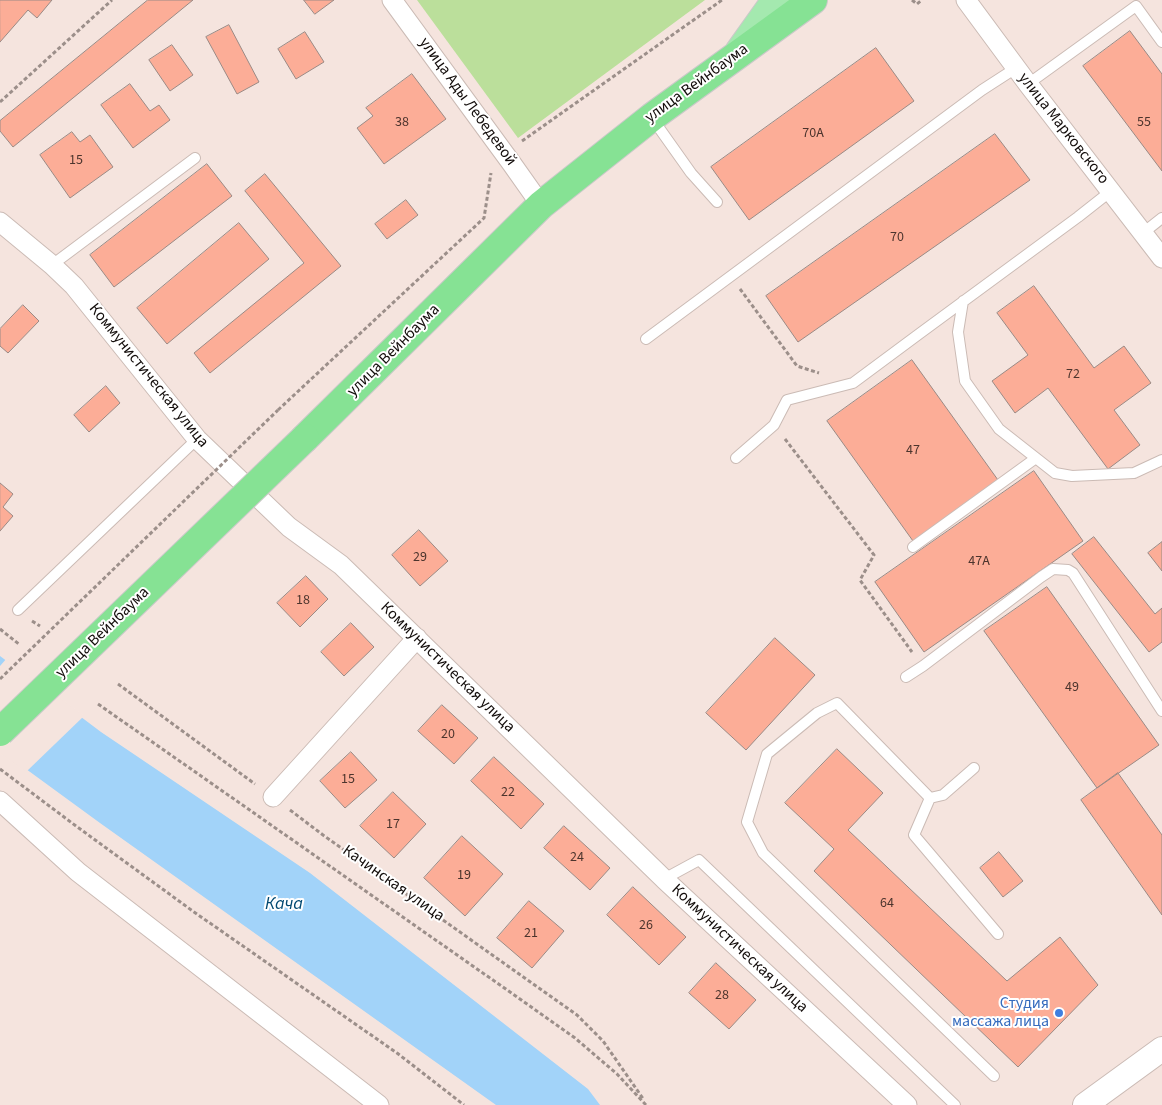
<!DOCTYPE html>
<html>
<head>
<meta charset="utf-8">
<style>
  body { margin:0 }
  canvas { display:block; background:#f5e4de }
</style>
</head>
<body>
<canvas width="1162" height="1105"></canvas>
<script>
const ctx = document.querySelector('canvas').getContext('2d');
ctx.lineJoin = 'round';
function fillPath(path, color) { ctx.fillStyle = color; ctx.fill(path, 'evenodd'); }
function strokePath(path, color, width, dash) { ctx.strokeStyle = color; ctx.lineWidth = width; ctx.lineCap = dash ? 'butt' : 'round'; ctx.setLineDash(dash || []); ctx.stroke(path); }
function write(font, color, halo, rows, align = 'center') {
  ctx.font = font + ' "Source Sans 3",sans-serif'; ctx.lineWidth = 4; ctx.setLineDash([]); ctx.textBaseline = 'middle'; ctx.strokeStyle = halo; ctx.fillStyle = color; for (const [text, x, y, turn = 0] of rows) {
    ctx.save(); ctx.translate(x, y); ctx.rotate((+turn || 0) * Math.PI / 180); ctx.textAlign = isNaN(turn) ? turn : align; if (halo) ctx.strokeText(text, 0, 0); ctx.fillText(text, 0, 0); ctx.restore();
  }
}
const green = new Path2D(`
  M 417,0 L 705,0 L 518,138 Z`);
const water = new Path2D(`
  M 0,656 L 101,732 L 310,873 L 588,1089 L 600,1105 L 496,1105 L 100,823 L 0,750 Z`);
const pier = new Path2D(`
  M 7,658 L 84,716 L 26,772 L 0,753 L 0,666 Z`);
const building = new Path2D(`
  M 0,0 L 52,0 L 37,18 L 28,10 L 0,42 Z
  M 148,0 L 193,0 L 13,147 L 0,131 L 0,121 Z
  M 304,0 L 334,0 L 315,14 Z
  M 229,25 L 259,82 L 237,94 L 206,37 Z
  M 1130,31 L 1162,74 L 1162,171 L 1083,66 Z
  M 305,32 L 324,62 L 296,79 L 278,49 Z
  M 172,45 L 193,75 L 170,91 L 149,60 Z
  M 876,48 L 914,101 L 749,220 L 711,167 Z
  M 412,74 L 446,119 L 384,164 L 357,128 L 373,116 L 366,108 Z
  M 130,84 L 150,111 L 159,105 L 170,120 L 133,148 L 101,105 Z
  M 72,132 L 80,142 L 90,135 L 113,167 L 70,198 L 40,155 Z
  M 995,134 L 1030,180 L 798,342 L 766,296 Z
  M 207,164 L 232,196 L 114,287 L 90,255 Z
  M 265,174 L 341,266 L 210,373 L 194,353 L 304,263 L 245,191 Z
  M 406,200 L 418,215 L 387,239 L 375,224 Z
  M 239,223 L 269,259 L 167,344 L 137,308 Z
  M 1034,286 L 1094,368 L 1124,346 L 1151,383 L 1114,410 L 1140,445 L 1108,469 L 1048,388 L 1015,413 L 992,381 L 1028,355 L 997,313 Z
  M 23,305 L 39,321 L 8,353 L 0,346 L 0,329 Z
  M 912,360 L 998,480 L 913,541 L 827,421 Z
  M 106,386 L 120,403 L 89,432 L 74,415 Z
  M 1034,471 L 1083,541 L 924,652 L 875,582 Z
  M 0,483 L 13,494 L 3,507 L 13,516 L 0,531 Z
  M 419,530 L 448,561 L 420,586 L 392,555 Z
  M 1094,537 L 1155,614 L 1162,608 L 1162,642 L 1149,652 L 1072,554 Z
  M 1162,542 L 1162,571 L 1148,553 Z
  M 306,576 L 328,599 L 300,627 L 277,603 Z
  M 1047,587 L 1159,745 L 1097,788 L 984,631 Z
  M 351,623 L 374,647 L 344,676 L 321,652 Z
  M 775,638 L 815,675 L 746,750 L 706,713 Z
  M 442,705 L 478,738 L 454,764 L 418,731 Z
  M 837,749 L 883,793 L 848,830 L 1007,981 L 1060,937 L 1098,985 L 1018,1067 L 814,871 L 834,849 L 785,803 Z
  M 351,752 L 377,780 L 345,808 L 320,781 Z
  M 494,757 L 544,804 L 521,829 L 471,781 Z
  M 1118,773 L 1162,835 L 1162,915 L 1081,800 Z
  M 393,792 L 426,824 L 394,858 L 360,826 Z
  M 564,826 L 610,868 L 590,890 L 544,848 Z
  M 462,836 L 503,874 L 465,916 L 424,878 Z
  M 999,852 L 1023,881 L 1003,897 L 980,868 Z
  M 633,887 L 686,937 L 659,965 L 607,915 Z
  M 529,901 L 564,931 L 532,968 L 497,938 Z
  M 716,963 L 756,1000 L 729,1029 L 689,993 Z`);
const path = new Path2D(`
  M 912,0 L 917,4 L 922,0
  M 0,102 L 112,0
  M 522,141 L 722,0
  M 740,289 L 797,366 L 819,373
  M 278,410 L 484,218 L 491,173
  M 785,439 L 874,555 L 860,580 L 912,652
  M 32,621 L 40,626
  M 0,629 L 20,645
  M 118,684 L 255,784
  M 98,704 L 500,985 L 575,1038 L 617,1074 L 646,1105
  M 0,769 L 76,826 L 194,912 L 397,1053 L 464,1105
  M 290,810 L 323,835 L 577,1015 L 603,1041 L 644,1100`);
const service = new Path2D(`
  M 1028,84 L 1136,6 L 1162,42
  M 652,118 L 691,173 L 717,202
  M 1143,233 L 1162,218
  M 52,265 L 195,158
  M 963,301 L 958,332 L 965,381 L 999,429 L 1055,473 L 1072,476 L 1134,473 L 1162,460
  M 646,339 L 982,90 L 1016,68
  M 736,458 L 774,425 L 787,400 L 853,383 L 919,334 L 1078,217 L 1111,191
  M 913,547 L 1036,458
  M 18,610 L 197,439
  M 906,677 L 923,666 L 1041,577 L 1053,569 L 1068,570 L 1073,573 L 1162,711
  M 974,768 L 943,795 L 930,798 L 914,835 L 998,934
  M 930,798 L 837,703 L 817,713 L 767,754 L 747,822 L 763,853 L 994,1076
  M 664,879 L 699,860 L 955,1105`);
const minor = new Path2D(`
  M 392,0 L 512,164 L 541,205
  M 966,0 L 1028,84 L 1162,258
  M 0,222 L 52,265 L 74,286 L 197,439 L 289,527 L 341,565 L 664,879 L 907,1105
  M 273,797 L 417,638
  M 0,801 L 78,872 L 379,1105`);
const tertiary = new Path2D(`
  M 1085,1105 L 1162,1049`);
const primary = new Path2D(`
  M 739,52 L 776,0`);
const trunk = new Path2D(`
  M 305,438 L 541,205 L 652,117 L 813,0`);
const pathBridge = new Path2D(`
  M 0,679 L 278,410`);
const trunkBridge = new Path2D(`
  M 0,732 L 305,438`);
const markers = [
  [1059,1013,5,"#3f7fe0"]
];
const numberNames = [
  ["38",402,123],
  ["55",1144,123],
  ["70А",813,134],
  ["15",76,161],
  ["70",897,238],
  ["72",1073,375],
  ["47",913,451],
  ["29",420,558],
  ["47А",979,562],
  ["18",303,601],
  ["49",1072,688],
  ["20",448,735],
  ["15",348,780],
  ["22",508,793],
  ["17",393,825],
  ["24",577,858],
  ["19",464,876],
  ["64",887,904],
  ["26",646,926],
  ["21",531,934],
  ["28",722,996]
];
const streetNames = [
  ["улица Вейнбаума",697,84,-36],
  ["улица Ады Лебедевой",467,102,54],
  ["улица Марковского",1063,129,52],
  ["улица Вейнбаума",394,351,-45],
  ["Коммунистическая улица",148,376,51],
  ["улица Вейнбаума",103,633,-44],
  ["Коммунистическая улица",447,668,44],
  ["Качинская улица",393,884,35],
  ["Коммунистическая улица",739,949,43]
];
const shopNames = [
  ["Студия",1049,1004],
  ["массажа лица",1049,1022]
];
const waterNames = [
  ["Кача",284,905]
];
fillPath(green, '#bbdf9b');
fillPath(water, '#a2d3f9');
fillPath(pier, '#f5e4de');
fillPath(building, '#fcad97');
strokePath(building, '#9a8a85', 1);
strokePath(service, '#cbbbb5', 12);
strokePath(minor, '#cbbbb5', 21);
strokePath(tertiary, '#cbbbb5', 26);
strokePath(primary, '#cbcac9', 30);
strokePath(trunk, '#cbcac9', 30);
strokePath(path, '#9c8f8a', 3, [4, 2.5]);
strokePath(service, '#fff', 10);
strokePath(minor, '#fff', 19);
strokePath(tertiary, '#fff', 24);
strokePath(primary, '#a4e9af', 28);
strokePath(trunk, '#86e294', 28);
strokePath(trunkBridge, '#cbcac9', 30, []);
strokePath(pathBridge, '#9c8f8a', 3, [4, 2.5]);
strokePath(trunkBridge, '#86e294', 28);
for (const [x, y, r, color] of markers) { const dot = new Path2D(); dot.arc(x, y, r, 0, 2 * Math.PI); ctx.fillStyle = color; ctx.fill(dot); strokePath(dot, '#fff', 2); }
write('14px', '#4c342d', null, numberNames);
write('16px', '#120c0a', '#fff', streetNames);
write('16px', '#366cbe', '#fff', shopNames, 'right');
write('italic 18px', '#014871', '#fff', waterNames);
</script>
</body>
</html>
